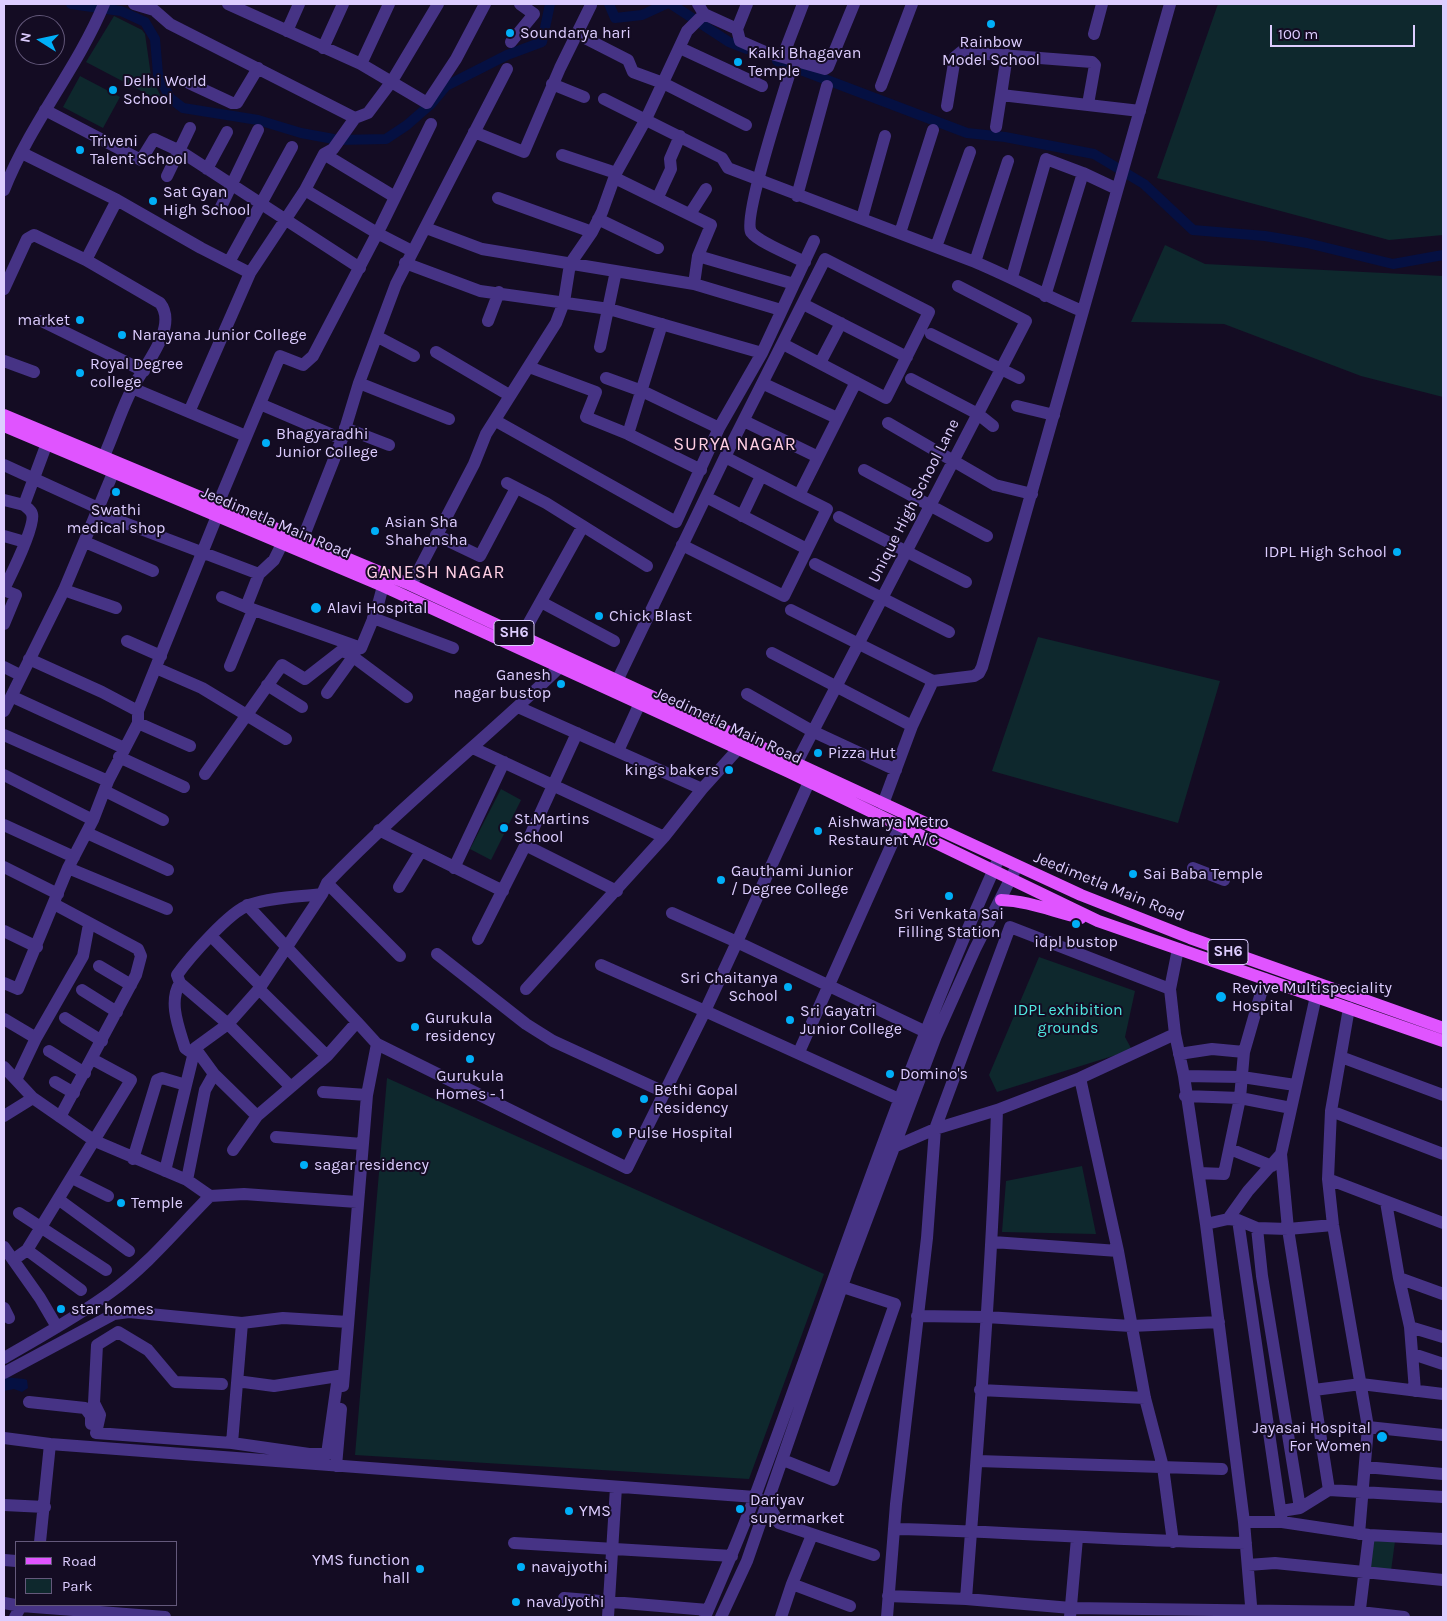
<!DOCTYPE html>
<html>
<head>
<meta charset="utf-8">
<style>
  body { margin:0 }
  #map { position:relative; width:1447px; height:1621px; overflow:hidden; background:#140c23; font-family:Karla,sans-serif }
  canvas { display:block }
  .frame { position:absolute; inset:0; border:5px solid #ddcdff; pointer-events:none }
  .legend { position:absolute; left:15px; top:1541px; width:162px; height:65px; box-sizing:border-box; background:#140c23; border:1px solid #64597b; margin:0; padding:6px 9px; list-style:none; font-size:15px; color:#ddcdff }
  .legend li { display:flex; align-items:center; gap:10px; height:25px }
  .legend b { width:25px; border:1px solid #64597b }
  .north { position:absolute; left:15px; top:15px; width:50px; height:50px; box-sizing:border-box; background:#140c23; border:1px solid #64597b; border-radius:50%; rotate:280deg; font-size:14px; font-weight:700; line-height:20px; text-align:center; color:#ddcdff }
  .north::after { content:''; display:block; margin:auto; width:18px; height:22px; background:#00aff8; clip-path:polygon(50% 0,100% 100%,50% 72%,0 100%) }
  .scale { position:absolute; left:1270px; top:25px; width:145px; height:22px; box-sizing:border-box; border:2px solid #ddcdff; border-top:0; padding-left:6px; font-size:15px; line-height:18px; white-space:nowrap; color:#ddcdff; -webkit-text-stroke:4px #140c23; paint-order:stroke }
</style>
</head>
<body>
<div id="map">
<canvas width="1447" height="1621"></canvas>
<div class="frame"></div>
<ul class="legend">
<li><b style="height:6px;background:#e054ff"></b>Road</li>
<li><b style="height:14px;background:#0e282d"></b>Park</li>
</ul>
<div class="north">N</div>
<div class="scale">100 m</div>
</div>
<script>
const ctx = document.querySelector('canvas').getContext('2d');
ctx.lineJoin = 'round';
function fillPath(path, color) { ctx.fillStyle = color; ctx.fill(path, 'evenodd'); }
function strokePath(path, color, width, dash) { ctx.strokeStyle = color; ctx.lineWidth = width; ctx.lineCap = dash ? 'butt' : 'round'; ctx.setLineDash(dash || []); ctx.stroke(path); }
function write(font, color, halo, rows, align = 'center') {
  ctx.font = font + ' Karla,sans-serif'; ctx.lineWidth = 4; ctx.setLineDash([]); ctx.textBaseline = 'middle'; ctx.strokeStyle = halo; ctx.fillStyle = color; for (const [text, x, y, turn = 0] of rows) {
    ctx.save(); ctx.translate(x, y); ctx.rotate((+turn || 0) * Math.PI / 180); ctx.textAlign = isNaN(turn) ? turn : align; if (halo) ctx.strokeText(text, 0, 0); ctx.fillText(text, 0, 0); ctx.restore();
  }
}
const green = new Path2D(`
  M 1218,4 L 1443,4 L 1443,235 L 1389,240 L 1157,178 Z
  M 114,16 L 142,30 L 145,34 L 151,76 L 164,103 L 86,62 Z
  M 80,76 L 120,97 L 103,128 L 63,107 Z
  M 1165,245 L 1205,264 L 1443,276 L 1443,397 L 1361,376 L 1224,324 L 1131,322 Z
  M 1038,637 L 1220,681 L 1178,823 L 992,771 Z
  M 501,789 L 521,800 L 491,860 L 470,849 Z
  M 1039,957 L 1135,991 L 1125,1037 L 1132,1050 L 997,1092 L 989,1075 Z
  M 387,1078 L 824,1274 L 749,1479 L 355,1455 Z
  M 1082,1166 L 1096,1234 L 1002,1232 L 1006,1181 Z
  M 1372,1539 L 1395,1541 L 1391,1571 L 1369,1568 Z`);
const water = new Path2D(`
  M 4,1377 L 24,1379 L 27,1380 L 28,1388 L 22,1392 L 14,1389 L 4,1391 Z`);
const canal = new Path2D(`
  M 71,4 L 121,11 L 145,22 L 155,39 L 158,74 L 170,98 L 183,108 L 258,120 L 301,133 L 339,140 L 386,139 L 407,125 L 431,104 L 446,86 L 507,55 L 542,42 L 550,4
  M 609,4 L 615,18 L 642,15 L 666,4
  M 671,4 L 729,42 L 747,49
  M 777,61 L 967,133 L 1005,137 L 1094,154 L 1144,184 L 1193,230 L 1265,236 L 1307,243 L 1393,264 L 1443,255`);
const minor = new Path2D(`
  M 134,4 L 154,10 L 170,24 L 355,118
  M 228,4 L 361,64 L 427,103 L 456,59 L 485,4
  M 698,4 L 704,14 L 737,29
  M 747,4 L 737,29 L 740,41 L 765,52 L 825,69 L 828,67 L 854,4
  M 287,31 L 299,4
  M 577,34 L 628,60 L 633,72 L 663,83 L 746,125
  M 1094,34 L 1102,4
  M 511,42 L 534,14 L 520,4
  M 323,48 L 343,4
  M 680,48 L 762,86
  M 1007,55 L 1001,95 L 1140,111
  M 783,56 L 803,4
  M 361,64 L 389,4
  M 790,72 C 783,95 743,218 751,232 C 758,242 793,256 805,262
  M 189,83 L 232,103 L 237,103 L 258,68
  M 552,84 L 584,97
  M 881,86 L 912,4
  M 604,99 L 722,158 L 728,168 L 975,262 C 1011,277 1046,296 1082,311
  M 947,106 L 955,57 L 961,52 L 1092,62 L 1095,65 L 1088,104
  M 45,110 L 141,160 L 154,139 L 180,151 L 360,268
  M 996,127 L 1001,95
  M 474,132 L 524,152 L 560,68 L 591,5
  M 22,153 L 117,200 L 201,248 L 250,273 L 305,190 L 324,154 L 333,149 L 355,118 L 368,113 L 392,81 L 438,4
  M 324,154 L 395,197
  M 562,155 L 616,173
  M 207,169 L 227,132
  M 167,176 L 190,128
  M 615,178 L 711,225 L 698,256
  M 4,190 C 30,124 77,69 104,4
  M 305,190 L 377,233 L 412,251
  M 797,196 L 827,86
  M 658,197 L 671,169 L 670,159 L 680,136
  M 498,198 L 592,232
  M 220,209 L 258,130
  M 690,214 L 706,189
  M 862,218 L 885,136
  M 598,219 L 658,248
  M 426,228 L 482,249 L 694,284 L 781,310
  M 900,233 L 933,130
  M 936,247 L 970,152
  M 86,260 L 117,200
  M 229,262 L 292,147
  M 975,262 L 1008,161
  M 405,263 L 480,291 L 609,309 L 762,353
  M 1012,277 L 1046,159 L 1083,173 L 1117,189
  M 694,284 L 698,256 L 794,284
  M 4,289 L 27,239 L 34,235 L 86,260 L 160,303 C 179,327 143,367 132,389 C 121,410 114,434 104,456
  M 1045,296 L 1083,173
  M 803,304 L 907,357
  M 42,321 L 144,371
  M 488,321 L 499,292
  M 931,334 L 1019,378
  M 378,337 L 414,356
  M 600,347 L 616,271
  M 436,352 L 509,395
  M 4,361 L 34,372
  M 820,363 L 841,323
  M 529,367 L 596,392 L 586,417 L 628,434 L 701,470
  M 606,378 L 642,391 L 719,428
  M 911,379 L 978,414 L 993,426
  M 359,383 L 449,419
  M 764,384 L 837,418
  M 132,388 L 246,436
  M 260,404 L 342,439
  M 1017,406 L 1054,415
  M 189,412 L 250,273
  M 496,421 L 676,522 L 719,428 L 762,353 L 814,241
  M 744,421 L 818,457
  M 888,423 L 995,485 L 1032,494
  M 345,428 L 389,445
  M 628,434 L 662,324
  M 725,457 L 799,495
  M 4,465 L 98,508
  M 864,470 L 987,536
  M 507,483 L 546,503 L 647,566
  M 706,497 L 807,549
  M 4,500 L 24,505
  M 218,504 L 280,356 L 303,365 L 313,356 L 381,226 L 431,124
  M 96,512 L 259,574
  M 742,516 L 761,476
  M 839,517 L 966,582
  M 436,535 L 480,556 L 516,488
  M 4,536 L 25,542
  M 303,538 L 342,439 L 359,383 L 396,284 L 507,69
  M 85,542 L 153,571
  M 682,545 L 784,596 L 827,509 L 799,495 L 856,382
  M 815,564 L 949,632
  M 411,585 L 474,464 L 486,434 L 556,323 L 564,302 L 570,264 L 592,232 L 602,212 L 616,173 L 646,119 L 687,31 L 704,14
  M 64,590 L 116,608
  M 222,597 L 246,607 L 259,574 L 274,560 L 282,544
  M 541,602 L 614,641
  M 246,607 L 361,648
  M 791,610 L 933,681
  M 373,618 L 453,648
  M 4,624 L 16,595 L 6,591 L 5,587 C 11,575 36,525 32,514 C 31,510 27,508 24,505 L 47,443
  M 521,637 L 583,526
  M 127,641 L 161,656
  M 348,653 L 407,697
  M 772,653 L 912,726
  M 29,659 L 102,692 L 138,711
  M 230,666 L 253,610
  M 4,667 L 20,675
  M 156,668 L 202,688 L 286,739
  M 617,681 L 725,457 L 825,259 L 929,312 L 886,398 L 783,344
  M 267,685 L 302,707
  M 327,693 L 353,657
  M 747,694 L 812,731 L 896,770
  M 13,697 L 124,748
  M 518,707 L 702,789 L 664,837 L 526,989
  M 4,711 L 64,590 L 113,473
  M 138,723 L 190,746
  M 4,735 L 108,781
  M 473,748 L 664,837
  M 618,751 L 640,703
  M 119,757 L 184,787
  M 796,764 L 1026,321 L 958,286
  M 205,774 L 282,665 L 305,679 L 341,651 L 348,653 L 361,648 L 376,612 L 383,586
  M 4,775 L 93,820
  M 702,789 L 739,748
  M 105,791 L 163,820
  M 883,804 L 912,726 L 933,681 L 974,676 L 979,673 L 982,667 L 1170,4
  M 4,825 L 74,857
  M 379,830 L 503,891
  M 87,833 L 168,870
  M 525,845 L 617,891
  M 4,867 L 58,894
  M 68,868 L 167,909
  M 454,868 L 504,762
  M 1193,868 L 1224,880
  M 327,883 L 400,956
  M 399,887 L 421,851
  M 322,894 C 298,897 272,897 249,905 C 230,911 189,958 177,975 L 180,983 L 228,1024 L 291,1087 L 327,1056
  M 54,904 L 138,949 L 141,956 L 136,975 L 60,1117
  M 247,905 L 357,1022 L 327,1056 L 259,989
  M 672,913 L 737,942 L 809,782
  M 4,931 L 37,947
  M 211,936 L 261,986
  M 478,939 L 529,838 L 577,733
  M 1178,949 L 1170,989 L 1175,1034 L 1184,1076 L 1206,1224 L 1244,1522 L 1252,1617
  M 437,954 L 526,1024 L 553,1041 L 664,1092
  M 99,966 L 131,985
  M 4,983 L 18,989 L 68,868 L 93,820 L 108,781 L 138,723 L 138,711 L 217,516
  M 180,983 C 168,1002 179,1028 185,1048 L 192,1053
  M 82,990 L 117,1012
  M 1349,1008 L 1331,1111 L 1328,1179 L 1333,1225 L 1368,1427 L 1359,1534
  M 65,1018 L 102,1041
  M 4,1019 L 36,1038
  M 357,1022 L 377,1044 L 627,1168 L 705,1011 L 601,965
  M 195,1048 L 214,1074 L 257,1116 L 291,1087
  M 49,1051 L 85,1073
  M 799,1052 L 900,826
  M 1179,1054 L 1212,1049 L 1244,1052
  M 1341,1057 L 1443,1095
  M 4,1067 L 33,1098 L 95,1141 L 187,1180 L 210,1196
  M 1184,1076 L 1242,1077 L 1295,1085
  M 17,1078 L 36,1038 L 83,956 L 89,924
  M 1080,1078 L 1118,1251 L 1145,1398 L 1163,1467 L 1173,1542
  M 55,1082 L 74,1093
  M 323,1092 L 367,1095
  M 1185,1096 L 1240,1098 L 1291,1108
  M 901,1100 L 705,1011 L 737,942 L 926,1032
  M 1331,1111 L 1443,1154
  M 4,1116 L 33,1098
  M 276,1137 L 362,1144
  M 896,1146 L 935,1129 L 997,1110 L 1080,1078 L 1175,1034
  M 1230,1149 L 1272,1166
  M 233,1150 L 257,1116
  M 1281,1154 L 1288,1229 L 1329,1490
  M 133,1159 L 157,1080 L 162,1078 L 186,1085
  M 165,1171 L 195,1048 L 228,1024 L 259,989 L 322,894 L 327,883 C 400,807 483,741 559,668
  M 1199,1173 L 1224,1174 L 1240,1098 L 1244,1052 L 1265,979
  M 72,1178 L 108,1196
  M 1328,1179 L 1443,1223
  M 187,1180 L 205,1090 L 214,1074
  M 58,1199 L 129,1251
  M 1386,1202 L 1399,1278 L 1410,1327 L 1415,1391
  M 19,1213 L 106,1270
  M 1228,1219 L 1248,1191 L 1281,1154 L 1316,996
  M 1238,1220 L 1282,1522
  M 1206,1224 L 1228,1219 L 1238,1220 L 1257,1228 L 1288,1229 L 1333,1225
  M 1257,1228 L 1262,1276 L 1300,1508
  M 993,1242 L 1118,1251
  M 4,1247 L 40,1298 L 57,1327
  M 27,1250 L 81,1290
  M 13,1260 L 27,1250 L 131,1080 L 92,1059
  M 1399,1278 L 1443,1294
  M 4,1308 L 9,1318
  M 917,1316 L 986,1317 L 1131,1326 L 1219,1322
  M 242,1323 L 283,1318 L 348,1322
  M 1410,1327 L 1443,1337
  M 1413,1354 L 1443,1364
  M 4,1358 C 40,1337 77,1317 111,1292 C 148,1265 178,1228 210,1196 L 244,1194 L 357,1202
  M 4,1373 L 114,1314 L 129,1312 L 242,1323 L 237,1383
  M 222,1384 L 175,1382 L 148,1350 L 118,1332 L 97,1345 L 94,1403 L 100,1415 L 96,1433 L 232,1443 L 309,1454 L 327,1454 L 338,1376 L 274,1386 L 244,1382 L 237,1383 L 232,1443
  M 343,1386 L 367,1095 L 377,1044
  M 980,1390 L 1145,1398
  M 1314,1390 L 1361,1384 L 1443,1394
  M 29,1402 L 85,1408 L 91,1416 L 91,1424
  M 1368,1427 L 1443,1435
  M 4,1438 L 50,1444
  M 783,1460 L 833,1480 L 895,1304 L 843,1287
  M 978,1461 L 1222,1469
  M 336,1466 L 341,1409
  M 1365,1467 L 1443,1474
  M 4,1505 L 45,1507
  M 1281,1511 L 1300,1508 L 1329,1490 L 1443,1497
  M 1244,1522 L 1282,1522 L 1369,1535 L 1443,1539
  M 894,1529 C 1011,1531 1128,1542 1246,1543
  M 40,1542 L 50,1444 L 755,1497 L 768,1504 L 779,1523 L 874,1555
  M 514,1543 L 732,1556
  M 4,1560 L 16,1561
  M 1248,1565 L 1275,1563 L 1443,1580
  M 792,1584 L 850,1606
  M 888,1596 L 966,1599 L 1071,1608 L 1360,1612 L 1404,1617
  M 564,1598 L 708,1610
  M 966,1599 C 978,1436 992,1273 997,1110
  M 4,1603 L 21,1606
  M 15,1617 L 21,1606 L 165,1617
  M 608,1617 L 616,1487
  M 705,1617 C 722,1577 740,1537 755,1496 C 834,1283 905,1065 999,858
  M 721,1617 L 747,1561 L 847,1272 L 936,1036 L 975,949 L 1017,866
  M 781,1617 L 792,1584 L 812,1535
  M 887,1617 L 896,1504 L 927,1238 L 935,1129 L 1010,927 L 1170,989
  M 1070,1617 L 1077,1538
  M 1359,1617 L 1369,1535`);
const major = new Path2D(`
  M 4,415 L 411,585 L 1081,895 L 1190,938 L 1443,1028
  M 4,426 L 383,586 L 789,772 L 1098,921 L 1443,1041
  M 1001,900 C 1029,901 1054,912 1081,918`);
const markers = [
  [991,24,5,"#00aff8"],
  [510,33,5,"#00aff8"],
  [738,62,5,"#00aff8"],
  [113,90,5,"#00aff8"],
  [80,150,5,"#00aff8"],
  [153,201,5,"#00aff8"],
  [80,320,5,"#00aff8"],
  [122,335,5,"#00aff8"],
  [80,373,5,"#00aff8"],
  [266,443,5,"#00aff8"],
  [116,492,5,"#00aff8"],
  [375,531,5,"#00aff8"],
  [1397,552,5,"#00aff8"],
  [316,608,6,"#00aff8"],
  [599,616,5,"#00aff8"],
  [561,684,5,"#00aff8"],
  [818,753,5,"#00aff8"],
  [729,770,5,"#00aff8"],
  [504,828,5,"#00aff8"],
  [818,831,5,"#00aff8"],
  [1133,874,5,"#00aff8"],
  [721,880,5,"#00aff8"],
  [949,896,5,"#00aff8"],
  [1076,924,5,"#00aff8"],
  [788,987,5,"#00aff8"],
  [1221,997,6,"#00aff8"],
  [790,1020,5,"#00aff8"],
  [415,1027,5,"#00aff8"],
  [470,1059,5,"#00aff8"],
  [890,1074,5,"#00aff8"],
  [644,1099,5,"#00aff8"],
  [617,1133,6,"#00aff8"],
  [304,1165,5,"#00aff8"],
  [121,1203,5,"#00aff8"],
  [61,1309,5,"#00aff8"],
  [1382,1437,6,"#00aff8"],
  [740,1509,5,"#00aff8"],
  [569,1511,5,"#00aff8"],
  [521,1567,5,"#00aff8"],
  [420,1569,5,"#00aff8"],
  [516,1602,5,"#00aff8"]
];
const shields = [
  [514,633,40],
  [1228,952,40]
];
const shieldNames = [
  ["SH6",514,633],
  ["SH6",1228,952]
];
const poiNames = [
  ["Soundarya hari",520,33],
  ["Rainbow",991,42,"center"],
  ["Model School",991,60,"center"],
  ["Kalki Bhagavan",748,53],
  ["Temple",748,71],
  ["Delhi World",123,81],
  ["School",123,99],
  ["Triveni",90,141],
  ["Talent School",90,159],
  ["Sat Gyan",163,192],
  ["High School",163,210],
  ["market",70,320,"right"],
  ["Narayana Junior College",132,335],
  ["Royal Degree",90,364],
  ["college",90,382],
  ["Bhagyaradhi",276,434],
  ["Junior College",276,452],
  ["Swathi",116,510,"center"],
  ["medical shop",116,528,"center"],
  ["Asian Sha",385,522],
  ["Shahensha",385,540],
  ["IDPL High School",1387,552,"right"],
  ["Alavi Hospital",327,608],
  ["Chick Blast",609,616],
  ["Ganesh",551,675,"right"],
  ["nagar bustop",551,693,"right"],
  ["Pizza Hut",828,753],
  ["kings bakers",719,770,"right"],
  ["St.Martins",514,819],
  ["School",514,837],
  ["Aishwarya Metro",828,822],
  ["Restaurent A/C",828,840],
  ["Gauthami Junior",731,871],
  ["/ Degree College",731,889],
  ["Sai Baba Temple",1143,874],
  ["Sri Venkata Sai",949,914,"center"],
  ["Filling Station",949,932,"center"],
  ["idpl bustop",1076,942,"center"],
  ["Sri Chaitanya",778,978,"right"],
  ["School",778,996,"right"],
  ["Revive Multispeciality",1232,988],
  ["Hospital",1232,1006],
  ["Sri Gayatri",800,1011],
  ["Junior College",800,1029],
  ["Gurukula",425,1018],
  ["residency",425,1036],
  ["Domino's",900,1074],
  ["Gurukula",470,1076,"center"],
  ["Homes - 1",470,1094,"center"],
  ["Bethi Gopal",654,1090],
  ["Residency",654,1108],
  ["Pulse Hospital",628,1133],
  ["sagar residency",314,1165],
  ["Temple",131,1203],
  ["star homes",71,1309],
  ["Jayasai Hospital",1371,1428,"right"],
  ["For Women",1371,1446,"right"],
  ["Dariyav",750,1500],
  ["supermarket",750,1518],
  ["YMS",579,1511],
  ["YMS function",410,1560,"right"],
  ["hall",410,1578,"right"],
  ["navajyothi",531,1567],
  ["navaJyothi",526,1602]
];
const streetNames = [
  ["Unique High School Lane",914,501,-63],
  ["Jeedimetla Main Road",276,523,23],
  ["Jeedimetla Main Road",728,726,25],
  ["Jeedimetla Main Road",1109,887,22]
];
const parkNames = [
  ["IDPL exhibition",1068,1010],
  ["grounds",1068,1028]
];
const neighbourhoodNames = [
  ["SURYA NAGAR",735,445],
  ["GANESH NAGAR",436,573]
];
fillPath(green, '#0e282d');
fillPath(water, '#051042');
strokePath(canal, '#051042', 10);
strokePath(minor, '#463385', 12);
strokePath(major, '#e054ff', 12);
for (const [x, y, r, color] of markers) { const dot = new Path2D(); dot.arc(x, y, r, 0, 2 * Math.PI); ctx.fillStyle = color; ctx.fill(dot); strokePath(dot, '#140c23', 2); }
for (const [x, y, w] of shields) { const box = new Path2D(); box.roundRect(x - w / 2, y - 12.5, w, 25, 4); ctx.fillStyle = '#140c23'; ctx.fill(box); strokePath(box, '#ddcdff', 1); }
write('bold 15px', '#ddcdff', null, shieldNames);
write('16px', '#ddcdff', '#140c23', poiNames, 'left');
write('16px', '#ddcdff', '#140c23', streetNames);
write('16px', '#50e8e0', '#140c23', parkNames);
ctx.letterSpacing = '1px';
write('18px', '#ffcfe4', '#140c23', neighbourhoodNames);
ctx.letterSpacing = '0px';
</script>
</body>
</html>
